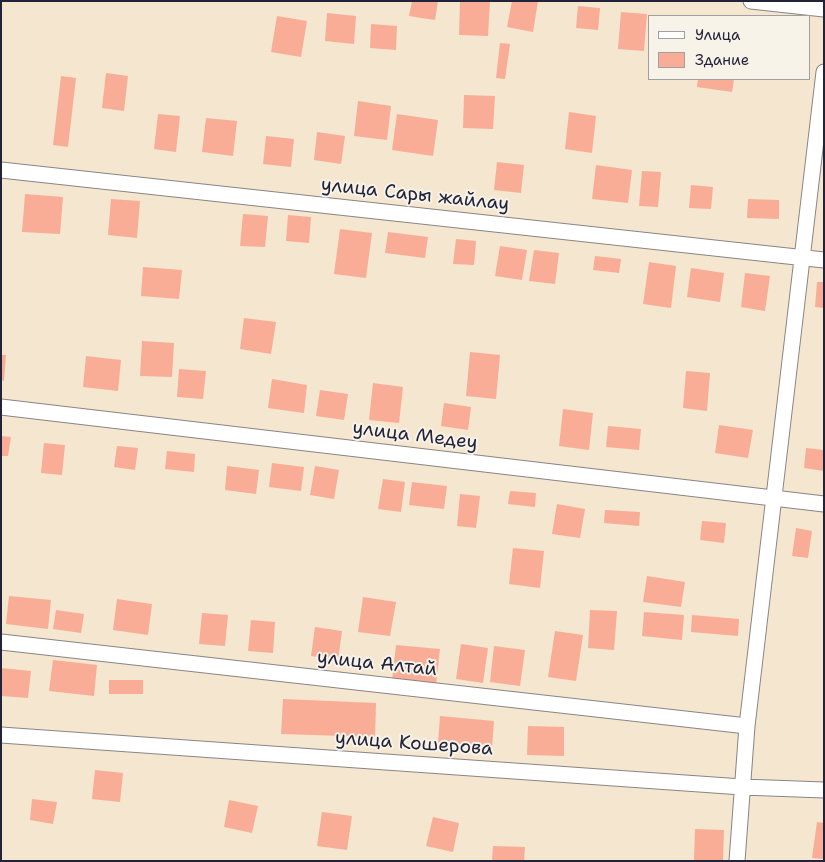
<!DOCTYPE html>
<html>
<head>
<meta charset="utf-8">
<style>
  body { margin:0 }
  #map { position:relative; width:825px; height:862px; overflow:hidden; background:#f4e6cf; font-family:"Shantell Sans",sans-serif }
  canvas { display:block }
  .frame { position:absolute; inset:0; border:2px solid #22223b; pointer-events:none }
  .legend { position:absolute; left:648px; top:15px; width:162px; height:65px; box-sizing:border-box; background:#f7f3e8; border:1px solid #a29fa3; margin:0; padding:6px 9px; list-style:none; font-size:15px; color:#22223b }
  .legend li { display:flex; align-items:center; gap:10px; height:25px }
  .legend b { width:25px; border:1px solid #a29fa3 }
</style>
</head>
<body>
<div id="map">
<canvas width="825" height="862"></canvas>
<div class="frame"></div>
<ul class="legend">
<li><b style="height:6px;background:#fff"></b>Улица</li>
<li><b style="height:14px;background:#f9ad97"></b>Здание</li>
</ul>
</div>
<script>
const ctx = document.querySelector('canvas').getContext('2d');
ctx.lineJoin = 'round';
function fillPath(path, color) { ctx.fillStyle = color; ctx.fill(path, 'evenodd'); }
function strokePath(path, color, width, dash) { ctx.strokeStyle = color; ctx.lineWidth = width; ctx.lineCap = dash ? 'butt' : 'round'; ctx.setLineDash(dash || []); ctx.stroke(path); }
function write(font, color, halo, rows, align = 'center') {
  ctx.font = font + ' "Shantell Sans",sans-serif'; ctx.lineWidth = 4; ctx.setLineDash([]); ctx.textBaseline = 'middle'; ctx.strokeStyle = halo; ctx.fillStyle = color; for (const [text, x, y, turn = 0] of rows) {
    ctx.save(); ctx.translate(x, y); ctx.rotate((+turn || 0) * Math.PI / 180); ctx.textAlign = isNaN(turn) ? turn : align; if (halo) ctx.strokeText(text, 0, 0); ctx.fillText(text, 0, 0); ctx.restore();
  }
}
const building = new Path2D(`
  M 412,1 L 438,1 L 435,20 L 409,16 Z
  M 460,1 L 490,1 L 488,36 L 459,35 Z
  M 512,1 L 538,1 L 533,32 L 507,27 Z
  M 578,6 L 600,8 L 598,30 L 576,28 Z
  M 621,12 L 647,14 L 644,51 L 618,49 Z
  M 327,13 L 356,16 L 354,44 L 325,41 Z
  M 277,16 L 307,21 L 301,57 L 271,52 Z
  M 371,24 L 397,26 L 396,50 L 370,48 Z
  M 500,43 L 510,44 L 505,79 L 496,78 Z
  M 106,73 L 128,76 L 124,111 L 102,108 Z
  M 61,76 L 76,78 L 68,147 L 53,145 Z
  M 698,79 L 734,79 L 732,92 L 697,87 Z
  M 464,95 L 495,96 L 493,129 L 463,128 Z
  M 358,101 L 391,106 L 387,140 L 354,136 Z
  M 569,112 L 596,116 L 592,153 L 565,149 Z
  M 158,114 L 180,116 L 176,152 L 154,149 Z
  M 397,114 L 438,120 L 433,156 L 392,150 Z
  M 206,118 L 237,121 L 233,156 L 202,152 Z
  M 317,132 L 345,136 L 341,164 L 314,160 Z
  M 266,136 L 294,139 L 291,167 L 263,164 Z
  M 497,162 L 524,165 L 521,193 L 494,190 Z
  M 596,165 L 632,170 L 628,203 L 592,199 Z
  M 642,171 L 661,172 L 658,207 L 639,206 Z
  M 691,185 L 713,187 L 711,209 L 689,208 Z
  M 25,194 L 63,197 L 60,234 L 22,232 Z
  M 111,199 L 140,201 L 137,238 L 108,235 Z
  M 748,199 L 779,200 L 779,219 L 747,218 Z
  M 243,214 L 268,216 L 265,247 L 240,246 Z
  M 288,215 L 311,217 L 309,243 L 286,241 Z
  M 340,229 L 372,233 L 366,278 L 334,274 Z
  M 388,232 L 428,237 L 425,258 L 385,253 Z
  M 456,239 L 476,241 L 474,265 L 453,264 Z
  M 500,246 L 527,250 L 522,280 L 495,276 Z
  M 534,250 L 559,253 L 555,284 L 529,281 Z
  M 595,256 L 621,259 L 619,273 L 593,270 Z
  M 649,262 L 676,266 L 671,308 L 643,304 Z
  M 143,267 L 182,270 L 179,299 L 141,296 Z
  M 691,268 L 724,273 L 720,302 L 687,297 Z
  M 745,273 L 770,276 L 765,311 L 741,307 Z
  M 817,282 L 824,282 L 824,308 L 815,307 Z
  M 244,318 L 276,322 L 271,354 L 240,349 Z
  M 142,341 L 174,343 L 172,377 L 140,376 Z
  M 470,352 L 500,355 L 496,399 L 466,396 Z
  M 1,355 L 6,355 L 4,381 L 1,380 Z
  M 86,356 L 121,360 L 118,391 L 83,387 Z
  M 179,369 L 206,371 L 203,399 L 177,397 Z
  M 686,371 L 710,373 L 707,411 L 683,408 Z
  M 272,379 L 307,385 L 304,413 L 268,408 Z
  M 373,383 L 403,387 L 399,423 L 369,420 Z
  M 320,390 L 348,394 L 344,420 L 316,416 Z
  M 444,403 L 471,407 L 468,430 L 441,426 Z
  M 563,409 L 593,413 L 589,450 L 559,446 Z
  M 719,425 L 753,430 L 748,458 L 715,453 Z
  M 608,426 L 641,429 L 639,450 L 606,447 Z
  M 1,436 L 11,437 L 8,456 L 1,456 Z
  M 44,443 L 65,445 L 62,475 L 41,473 Z
  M 117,446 L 138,448 L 135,470 L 114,467 Z
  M 806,448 L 824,450 L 824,471 L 804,468 Z
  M 167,451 L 195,454 L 194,472 L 165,469 Z
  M 272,463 L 304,467 L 301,491 L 269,487 Z
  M 227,466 L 259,470 L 256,494 L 225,490 Z
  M 315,466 L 339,470 L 334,499 L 310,495 Z
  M 383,479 L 405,482 L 401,512 L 378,509 Z
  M 412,482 L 447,486 L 444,509 L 409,505 Z
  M 510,491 L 536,493 L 535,507 L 508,504 Z
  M 460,494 L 480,496 L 476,528 L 457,526 Z
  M 557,504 L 585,509 L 580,538 L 552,534 Z
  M 605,510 L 640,512 L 639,526 L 604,523 Z
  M 702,521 L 726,523 L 724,543 L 700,540 Z
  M 796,528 L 812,531 L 808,558 L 792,556 Z
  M 513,548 L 544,551 L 540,588 L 509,584 Z
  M 647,576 L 685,582 L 681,607 L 643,602 Z
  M 9,596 L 51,600 L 48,629 L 6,624 Z
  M 363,597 L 396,602 L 390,636 L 358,632 Z
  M 117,599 L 152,604 L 148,635 L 113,630 Z
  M 56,610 L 84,614 L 81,633 L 53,629 Z
  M 590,610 L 617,611 L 614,650 L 588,648 Z
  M 644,612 L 684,615 L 682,640 L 642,636 Z
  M 202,613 L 228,615 L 225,646 L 199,644 Z
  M 692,615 L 739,619 L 738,636 L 691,632 Z
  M 251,620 L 275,622 L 273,653 L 248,651 Z
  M 315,627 L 342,631 L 338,660 L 311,656 Z
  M 555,631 L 583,635 L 576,681 L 548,677 Z
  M 461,644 L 488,648 L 483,683 L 456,679 Z
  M 396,645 L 440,649 L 436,685 L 392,681 Z
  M 494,646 L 525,650 L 520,686 L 490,682 Z
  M 53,660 L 97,665 L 94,696 L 49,691 Z
  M 1,668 L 31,671 L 28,698 L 1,696 Z
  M 109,680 L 143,680 L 143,694 L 109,694 Z
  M 283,699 L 376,703 L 375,737 L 281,734 Z
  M 440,716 L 494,721 L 492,747 L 438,743 Z
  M 528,726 L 564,727 L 564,756 L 527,755 Z
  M 95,770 L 123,773 L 120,802 L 92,799 Z
  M 32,799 L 57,802 L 53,824 L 30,820 Z
  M 229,800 L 258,806 L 252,833 L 224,827 Z
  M 322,812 L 352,816 L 347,850 L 317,846 Z
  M 433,817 L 459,823 L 453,852 L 426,846 Z
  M 817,822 L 824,823 L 824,859 L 812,858 Z
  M 695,829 L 724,830 L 723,861 L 694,861 Z
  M 493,846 L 525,847 L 524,861 L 492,861 Z`);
const street = new Path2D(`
  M 751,1 L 824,9
  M 1,170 L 824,260
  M 1,407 L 824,504
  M 1,642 L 747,726
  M 1,735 L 742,787 L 824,790
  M 737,861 L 747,726 L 824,72`);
const streetNames = [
  ["улица Сары жайлау",415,195,6],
  ["улица Медеу",415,436,7],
  ["улица Алтай",377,664,6],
  ["улица Кошерова",414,744,4]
];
fillPath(building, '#f9ad97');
strokePath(street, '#8b8485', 17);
strokePath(street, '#fff', 15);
write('19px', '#22223b', '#f7f3e8', streetNames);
</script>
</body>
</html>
